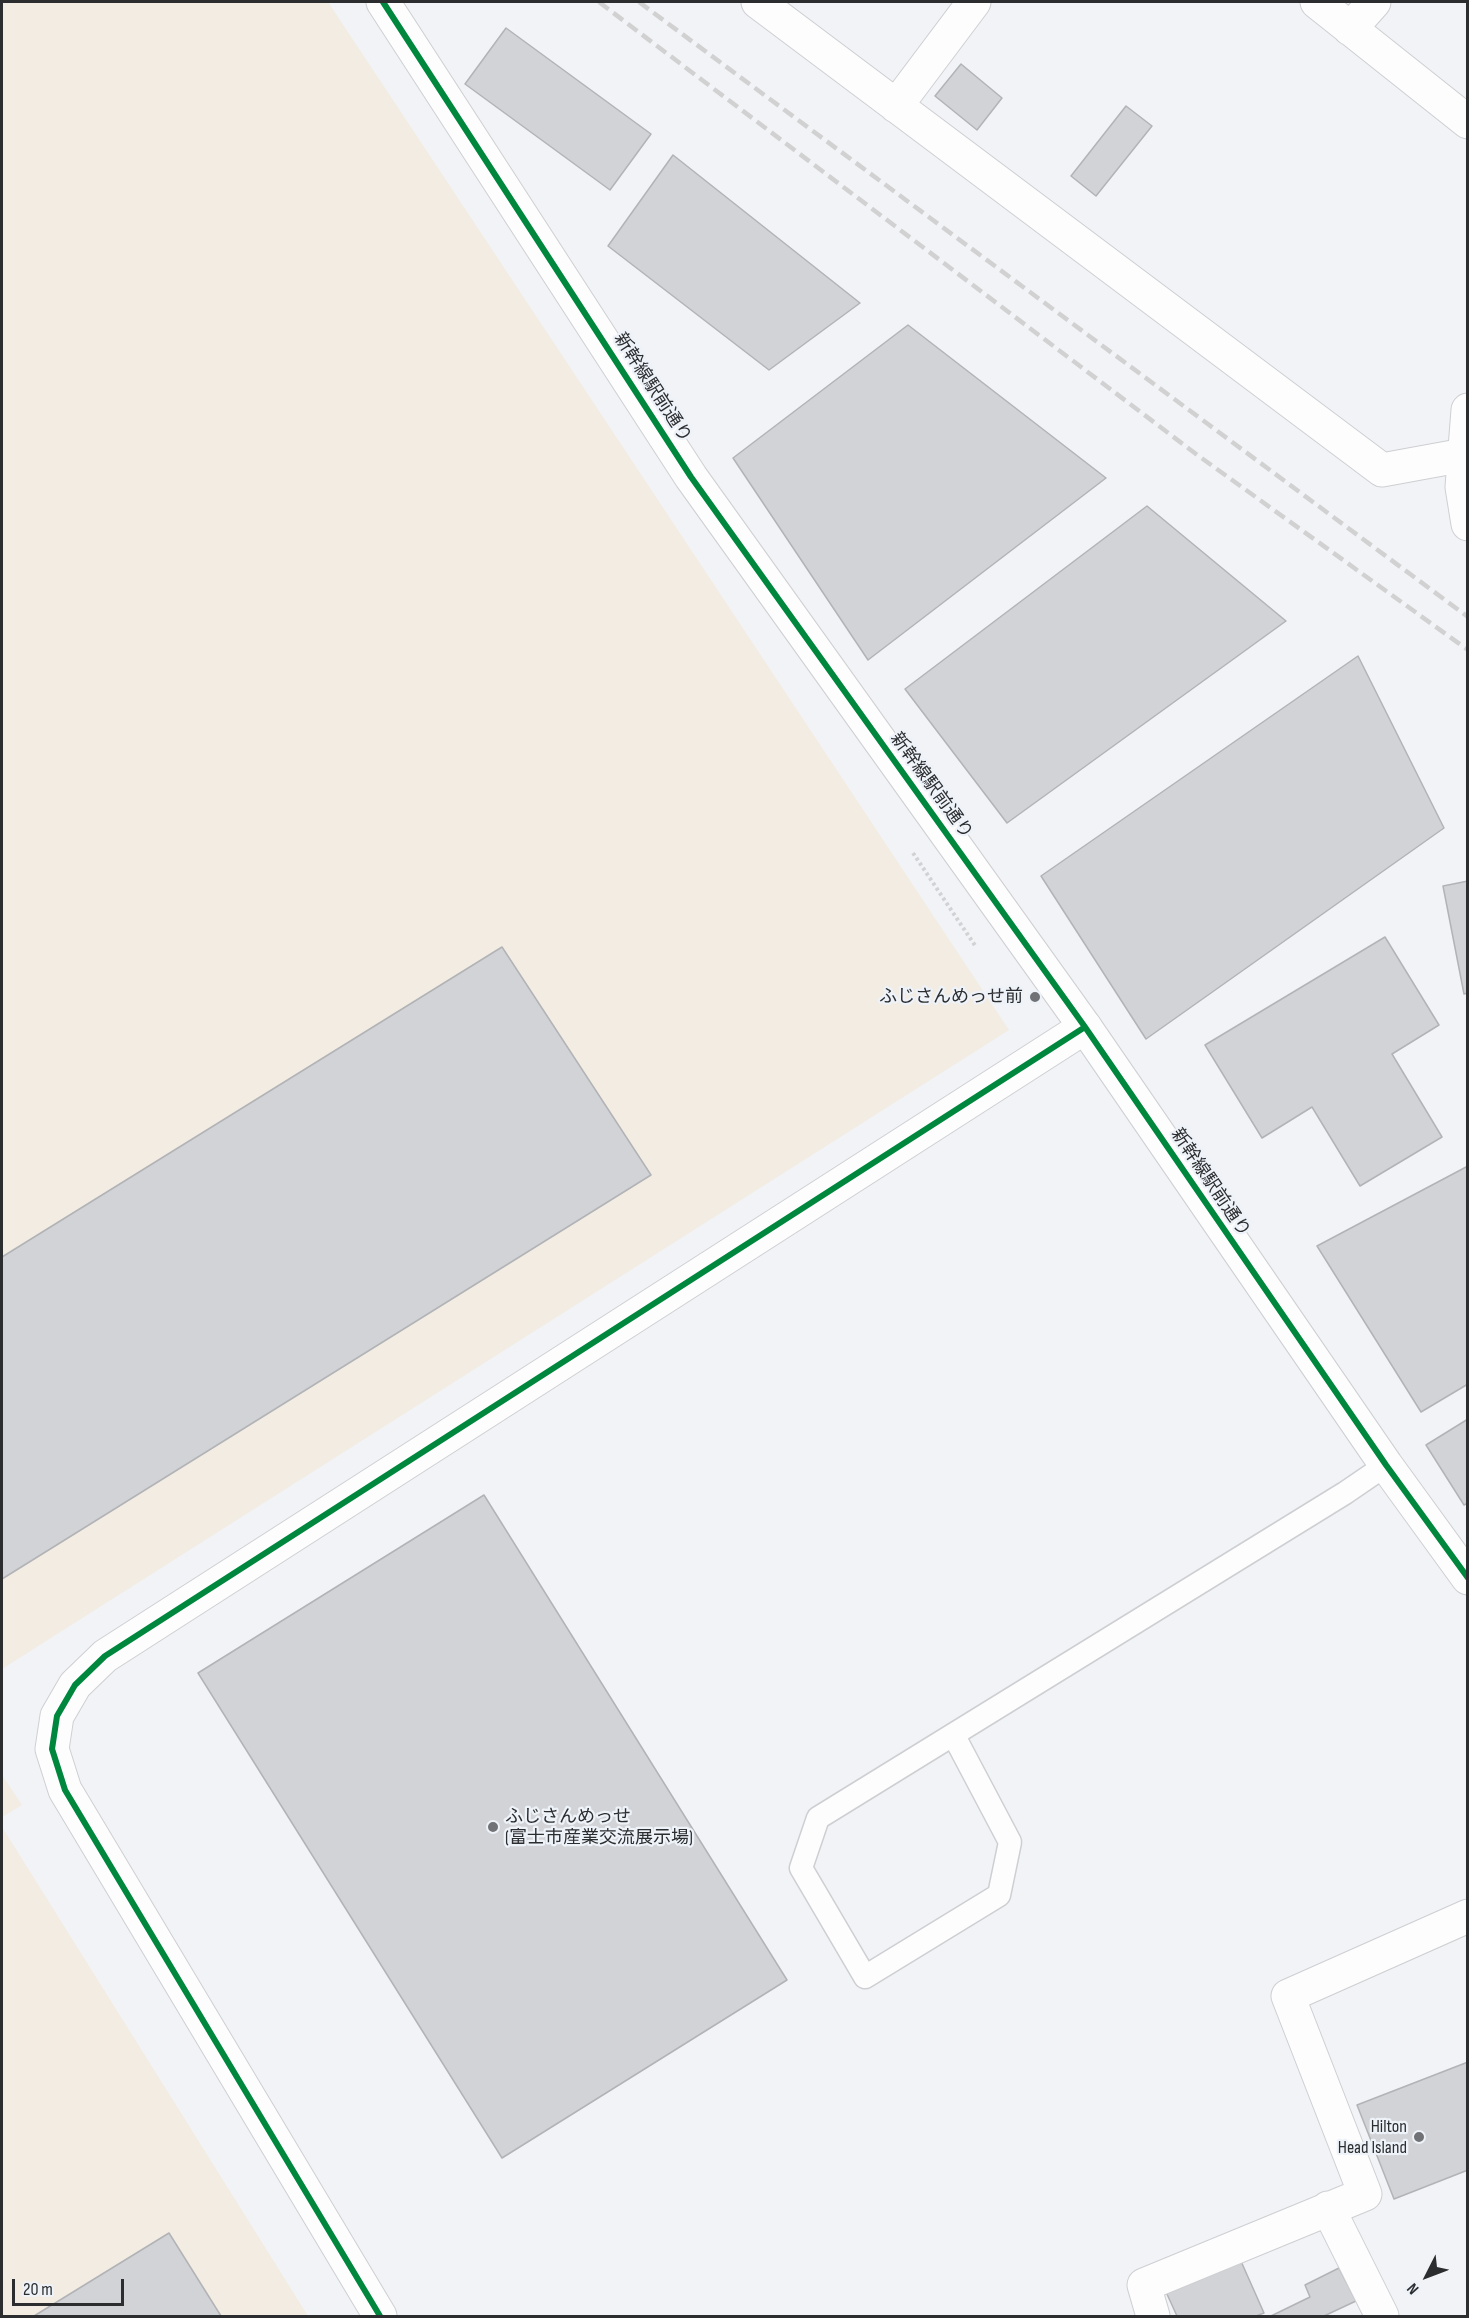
<!DOCTYPE html>
<html>
<head>
<meta charset="utf-8">
<style>
  body { margin:0 }
  #map { position:relative; width:1469px; height:2318px; overflow:hidden; background:#f1f3f6; font-family:"Sofia Sans Condensed",sans-serif }
  canvas { display:block }
  .frame { position:absolute; inset:0; border:3px solid #2b2d2f; pointer-events:none }
  .north { position:absolute; left:1397px; top:2246px; width:60px; height:60px; -webkit-text-stroke:4px #eef2f9; paint-order:stroke; rotate:228deg; font-size:16px; font-weight:700; line-height:24px; text-align:center; color:#2b2d2f }
  .north::after { content:''; display:block; margin:auto; width:21px; height:27px; background:#2b2d2f; clip-path:polygon(50% 0,100% 100%,50% 72%,0 100%) }
  .scale { position:absolute; left:12px; top:2279px; width:112px; height:27px; box-sizing:border-box; border:3px solid #2b2d2f; border-top:0; padding-left:8px; font-size:18px; line-height:21px; white-space:nowrap; color:#2b2d2f; -webkit-text-stroke:4px #eef2f9; paint-order:stroke }
</style>
</head>
<body>
<div id="map">
<canvas width="1469" height="2318"></canvas>
<div class="frame"></div>
<div class="north">N</div>
<div class="scale">20 m</div>
</div>
<script>
const ctx = document.querySelector('canvas').getContext('2d');
ctx.lineJoin = 'round';
function fillPath(path, color) { ctx.fillStyle = color; ctx.fill(path, 'evenodd'); }
function strokePath(path, color, width, dash) { ctx.strokeStyle = color; ctx.lineWidth = width; ctx.lineCap = dash ? 'butt' : 'round'; ctx.setLineDash(dash || []); ctx.stroke(path); }
function write(font, color, halo, rows, align = 'center') {
  ctx.font = font + ' "Sofia Sans Condensed","Noto Sans JP",sans-serif'; ctx.lineWidth = 4.5; ctx.setLineDash([]); ctx.textBaseline = 'middle'; ctx.strokeStyle = halo; ctx.fillStyle = color; for (const [text, x, y, turn = 0] of rows) {
    ctx.save(); ctx.translate(x, y); ctx.rotate((+turn || 0) * Math.PI / 180); ctx.textAlign = isNaN(turn) ? turn : align; if (halo) ctx.strokeText(text, 0, 0); ctx.fillText(text, 0, 0); ctx.restore();
  }
}
const industrial = new Path2D(`
  M 2,2 L 328,2 L 1009,1030 L 2,1669 Z
  M 2,1775 L 22,1805 L 2,1817 Z
  M 2,1827 L 308,2316 L 2,2316 Z`);
const building = new Path2D(`
  M 506,28 L 651,134 L 610,190 L 465,84 Z
  M 961,64 L 1002,98 L 977,130 L 935,96 Z
  M 1126,106 L 1152,126 L 1096,196 L 1071,176 Z
  M 673,155 L 860,303 L 769,370 L 608,246 Z
  M 908,325 L 1106,478 L 868,660 L 733,458 Z
  M 1147,506 L 1286,621 L 1007,823 L 905,689 Z
  M 1358,656 L 1444,828 L 1146,1039 L 1041,876 Z
  M 1468,881 L 1468,993 L 1464,994 L 1443,886 Z
  M 1385,937 L 1439,1025 L 1392,1054 L 1442,1137 L 1360,1186 L 1312,1107 L 1262,1138 L 1205,1045 Z
  M 502,947 L 651,1175 L 2,1579 L 2,1257 Z
  M 1468,1166 L 1468,1384 L 1421,1412 L 1317,1246 Z
  M 1468,1419 L 1468,1503 L 1464,1505 L 1426,1445 Z
  M 484,1495 L 787,1980 L 502,2158 L 198,1673 Z
  M 1468,2062 L 1468,2170 L 1394,2199 L 1357,2105 Z
  M 169,2233 L 221,2316 L 34,2316 Z
  M 1240,2259 L 1264,2313 L 1256,2316 L 1177,2316 L 1166,2292 Z
  M 1339,2268 L 1356,2301 L 1324,2316 L 1271,2316 L 1310,2297 L 1305,2285 Z`);
const path = new Path2D(`
  M 913,853 L 976,947`);
const lane = new Path2D(`
  M 954,1736 L 1010,1842 L 999,1895 L 865,1977 L 801,1868 L 818,1818 L 1345,1493 L 1386,1465`);
const street = new Path2D(`
  M 758,2 L 1382,470 L 1464,455
  M 1317,2 L 1468,122
  M 1350,29 L 1374,2
  M 896,106 L 974,2
  M 1328,2208 L 1382,2316
  M 380,2316 L 65,1790 L 52,1749 L 57,1716 L 75,1685 L 105,1656 L 1085,1027
  M 1153,2316 L 1144,2285 L 1365,2194 L 1288,1996 L 1468,1916`);
const secondary = new Path2D(`
  M 383,2 L 691,477 L 1085,1027 L 1386,1465 L 1468,1578
  M 1468,410 L 1462,487 L 1468,524`);
const rail = new Path2D(`
  M 599,2 L 1196,454 L 1468,650
  M 639,2 L 1468,617`);
const cycleway = new Path2D(`
  M 383,2 L 691,477 L 1085,1027 L 1386,1465 L 1468,1578
  M 380,2316 L 65,1790 L 52,1749 L 57,1716 L 75,1685 L 105,1656 L 1085,1027`);
const markers = [
  [1035,997,6,"#707275"],
  [493,1827,6,"#707275"],
  [1419,2137,6,"#707275"]
];
const streetNames = [
  ["新幹線駅前通り",652,388,57],
  ["新幹線駅前通り",931,786,54],
  ["新幹線駅前通り",1210,1183,56]
];
const poiNames = [
  ["ふじさんめっせ前",1023,997],
  ["ふじさんめっせ",505,1817,"left"],
  ["(富士市産業交流展示場)",505,1838,"left"],
  ["Hilton",1407,2127],
  ["Head Island",1407,2148]
];
fillPath(industrial, '#f2ece2');
fillPath(building, '#d2d3d6');
strokePath(building, '#b2b3b6', 1.5);
strokePath(lane, '#cecfd2', 25);
strokePath(street, '#cecfd2', 35);
strokePath(secondary, '#cecfd2', 35);
strokePath(path, '#d1d2d4', 4, [3, 3]);
strokePath(lane, '#fdfdfe', 22);
strokePath(street, '#fdfdfe', 33);
strokePath(secondary, '#fdfdfe', 33);
strokePath(rail, '#d1d1d2', 4.5, [12, 6]);
strokePath(cycleway, '#00873e', 6);
for (const [x, y, r, color] of markers) { const dot = new Path2D(); dot.arc(x, y, r, 0, 2 * Math.PI); ctx.fillStyle = color; ctx.fill(dot); strokePath(dot, '#eef2f9', 2); }
write('18px', '#2b2d2f', '#eef2f9', streetNames);
write('18px', '#2b2d2f', '#eef2f9', poiNames, 'right');
</script>
</body>
</html>
